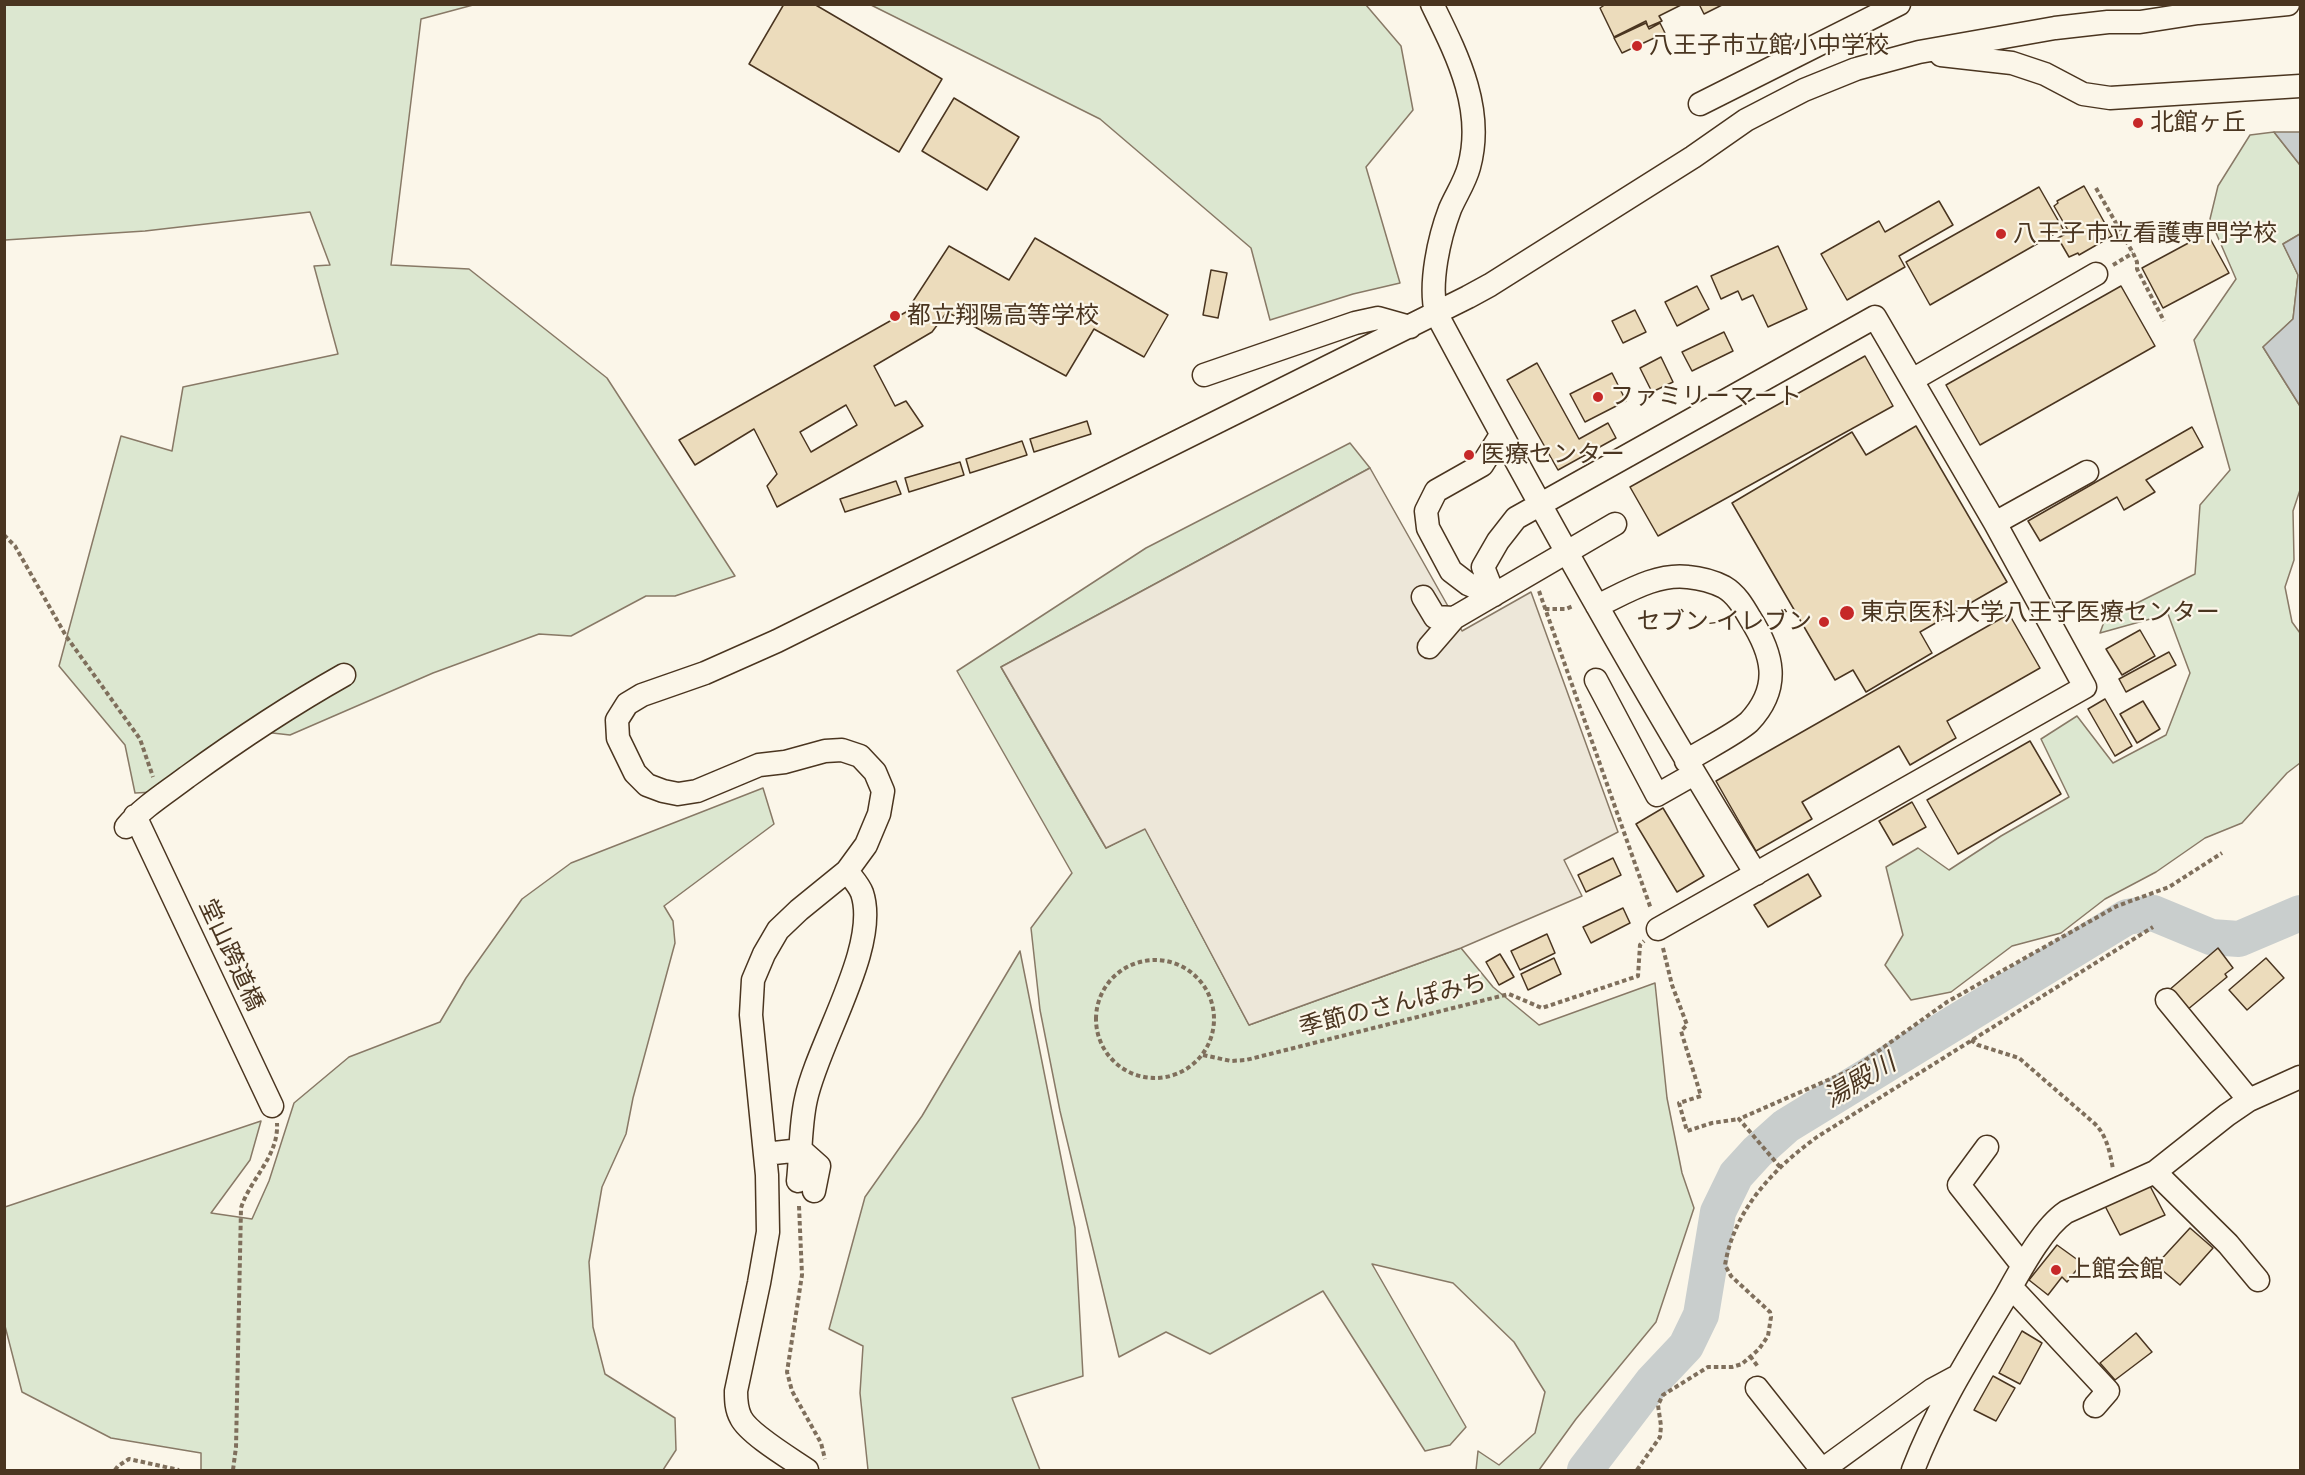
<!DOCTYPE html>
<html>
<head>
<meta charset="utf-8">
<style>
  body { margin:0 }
  #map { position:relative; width:2305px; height:1475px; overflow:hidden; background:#fbf6e9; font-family:"Alegreya Sans",sans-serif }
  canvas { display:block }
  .frame { position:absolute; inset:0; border:6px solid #4a3520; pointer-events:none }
</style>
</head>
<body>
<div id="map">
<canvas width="2305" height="1475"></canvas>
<div class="frame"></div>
</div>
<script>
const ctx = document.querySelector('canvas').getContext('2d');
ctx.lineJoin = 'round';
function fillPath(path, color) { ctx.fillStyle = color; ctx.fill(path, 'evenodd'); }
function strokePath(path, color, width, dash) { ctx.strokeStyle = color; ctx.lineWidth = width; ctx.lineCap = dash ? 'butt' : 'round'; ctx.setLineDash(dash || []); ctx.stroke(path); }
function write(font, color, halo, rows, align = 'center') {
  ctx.font = font + ' "Alegreya Sans","Noto Sans JP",sans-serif'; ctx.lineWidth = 4.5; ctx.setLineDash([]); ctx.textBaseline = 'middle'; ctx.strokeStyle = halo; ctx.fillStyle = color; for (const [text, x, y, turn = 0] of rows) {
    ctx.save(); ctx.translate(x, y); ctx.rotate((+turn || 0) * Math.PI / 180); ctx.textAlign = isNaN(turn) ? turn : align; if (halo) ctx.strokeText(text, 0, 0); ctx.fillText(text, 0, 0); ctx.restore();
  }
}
const green = new Path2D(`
  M 4,5 L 473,5 L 421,19 L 391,265 L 469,269 L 607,378 L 735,576 L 675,596 L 646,596 L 571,636 L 539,634 L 433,673 L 290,735 L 255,731 L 174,791 L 135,793 L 125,745 L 59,666 L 121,436 L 172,451 L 183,387 L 338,354 L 314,266 L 330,265 L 310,212 L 145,231 L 5,240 Z
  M 871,5 L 1366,5 L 1401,46 L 1413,110 L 1366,167 L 1400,283 L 1353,294 L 1270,320 L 1251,248 L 1100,119 Z
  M 2274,132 L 2300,165 L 2300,234 L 2283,244 L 2298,275 L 2293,319 L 2263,347 L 2300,406 L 2300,490 L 2293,511 L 2294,560 L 2285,587 L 2292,622 L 2300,633 L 2300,763 L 2287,773 L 2242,823 L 2205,838 L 2156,872 L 2105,899 L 2061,933 L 2012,946 L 1951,992 L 1911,1000 L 1885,965 L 1903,935 L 1886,867 L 1918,848 L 1949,870 L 2001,836 L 2069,797 L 2041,739 L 2077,716 L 2113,763 L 2166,735 L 2190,673 L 2168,614 L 2100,633 L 2105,619 L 2195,574 L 2200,505 L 2230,470 L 2194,340 L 2236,279 L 2210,219 L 2218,186 L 2250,135 Z
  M 1350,443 L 1370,468 L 1001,667 L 1106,848 L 1145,828 L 1249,1025 L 1461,948 L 1493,987 L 1539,1025 L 1655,983 L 1667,1098 L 1682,1173 L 1694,1208 L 1656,1322 L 1576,1419 L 1539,1470 L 1476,1470 L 1478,1451 L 1499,1465 L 1535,1433 L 1545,1392 L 1514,1342 L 1453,1283 L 1372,1264 L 1466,1427 L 1450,1445 L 1425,1451 L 1323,1291 L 1210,1354 L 1166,1332 L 1119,1357 L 1060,1111 L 1040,1010 L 1031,928 L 1072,873 L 957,671 L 1146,548 Z
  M 763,788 L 774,824 L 664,906 L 673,921 L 675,943 L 633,1098 L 626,1134 L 602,1187 L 589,1262 L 593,1327 L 605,1374 L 675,1418 L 676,1450 L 663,1470 L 201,1470 L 201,1453 L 111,1438 L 22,1392 L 5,1326 L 5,1207 L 261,1121 L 250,1160 L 211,1213 L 252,1219 L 269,1181 L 294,1103 L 349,1057 L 440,1022 L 466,978 L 522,899 L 571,863 Z
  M 1020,951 L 1075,1228 L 1083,1376 L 1012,1398 L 1040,1470 L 868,1470 L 860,1393 L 863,1346 L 829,1329 L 865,1197 L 922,1116 Z`);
const parking = new Path2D(`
  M 1370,468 L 1462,631 L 1531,592 L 1618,832 L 1564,860 L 1582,896 L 1461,948 L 1249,1025 L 1145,829 L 1106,848 L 1001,667 Z`);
const water = new Path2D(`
  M 2274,132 L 2300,132 L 2300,165 Z
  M 2300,234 L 2300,406 L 2263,347 L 2293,319 L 2298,275 L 2283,244 Z`);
const river = new Path2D(`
  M 1585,1470 L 1653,1381 L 1686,1346 L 1701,1315 L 1718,1212 L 1736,1175 L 1757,1152 L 1786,1126 L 2127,917 L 2153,913 L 2211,937 L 2239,939 L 2300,913`);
const building = new Path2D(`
  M 784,4 L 814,4 L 942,79 L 899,152 L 749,64 Z
  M 1606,4 L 1683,4 L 1659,16 L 1662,21 L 1648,27 L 1646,21 L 1614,37 L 1600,8 Z
  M 1699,4 L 1724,4 L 1704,14 Z
  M 1646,23 L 1649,29 L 1660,23 L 1665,33 L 1622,53 L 1614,38 Z
  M 954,98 L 1019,137 L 987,190 L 922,151 Z
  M 2084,186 L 2112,236 L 2079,255 L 2078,253 L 2069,257 L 2058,238 L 2069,232 L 2054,206 L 2058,203 L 2057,201 Z
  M 2039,187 L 2063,229 L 1930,305 L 1906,262 Z
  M 1939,201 L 1953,225 L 1899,256 L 1905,267 L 1847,300 L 1821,254 L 1879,221 L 1885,232 Z
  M 2207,233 L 2229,273 L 2163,308 L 2142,268 Z
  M 1035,238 L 1168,315 L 1144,357 L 1094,329 L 1066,376 L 947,312 L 932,332 L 874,366 L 895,406 L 906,401 L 923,426 L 777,507 L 767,486 L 777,474 L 754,429 L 695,465 L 679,440 L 906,312 L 949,246 L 1009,280 ZM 846,405 L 857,425 L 811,452 L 800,432 Z
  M 1778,246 L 1807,309 L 1768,327 L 1753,295 L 1742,300 L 1738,291 L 1721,299 L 1711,276 Z
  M 1211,270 L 1227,273 L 1218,318 L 1203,315 Z
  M 1697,286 L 1709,309 L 1677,326 L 1665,302 Z
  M 2121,286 L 2155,346 L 1980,445 L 1946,385 Z
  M 1635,310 L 1646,332 L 1623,343 L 1612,321 Z
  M 1724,332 L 1733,351 L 1692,371 L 1682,352 Z
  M 1865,356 L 1893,406 L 1658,536 L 1630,487 Z
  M 1661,357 L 1673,382 L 1652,392 L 1640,368 Z
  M 1537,363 L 1579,439 L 1608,423 L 1616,438 L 1558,470 L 1507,380 Z
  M 1612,373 L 1626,401 L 1585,422 L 1570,394 Z
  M 1087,421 L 1091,434 L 1034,452 L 1030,439 Z
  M 1916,426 L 2007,582 L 1920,632 L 1932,653 L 1866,692 L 1853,670 L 1835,680 L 1732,503 L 1852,432 L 1866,455 Z
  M 2192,427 L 2203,447 L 2146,480 L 2155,492 L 2124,510 L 2117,497 L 2040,541 L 2028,521 Z
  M 1022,441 L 1027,455 L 970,473 L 966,459 Z
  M 960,462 L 964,475 L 909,492 L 905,478 Z
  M 896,481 L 901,494 L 845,512 L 840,499 Z
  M 2009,614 L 2040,668 L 1947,721 L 1956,738 L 1910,765 L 1899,746 L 1802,802 L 1812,819 L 1756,851 L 1716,781 Z
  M 2140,630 L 2155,656 L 2122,675 L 2106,649 Z
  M 2169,652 L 2176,665 L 2126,692 L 2119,679 Z
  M 2105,699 L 2132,746 L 2115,756 L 2088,709 Z
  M 2143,701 L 2160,729 L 2137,743 L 2120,714 Z
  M 2030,741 L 2061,794 L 1958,854 L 1927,800 Z
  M 1912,802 L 1926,827 L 1893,845 L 1879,821 Z
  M 1663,808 L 1704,876 L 1677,892 L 1636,824 Z
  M 1613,858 L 1621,875 L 1586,892 L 1578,875 Z
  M 1808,874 L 1821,896 L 1768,927 L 1754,905 Z
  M 1623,908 L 1630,923 L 1591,943 L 1583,927 Z
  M 1547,934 L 1555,953 L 1520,970 L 1511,951 Z
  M 2218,948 L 2233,968 L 2225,974 L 2227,977 L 2187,1010 L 2168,991 Z
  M 1500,954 L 1514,977 L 1499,985 L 1486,962 Z
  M 1554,958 L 1561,974 L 1528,990 L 1521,974 Z
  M 2266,958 L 2284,978 L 2247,1010 L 2229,990 Z
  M 2150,1186 L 2165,1215 L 2120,1235 L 2105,1206 Z
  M 2190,1228 L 2213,1248 L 2180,1285 L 2156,1265 Z
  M 2057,1245 L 2082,1263 L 2067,1282 L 2062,1277 L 2048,1295 L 2029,1280 Z
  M 2022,1331 L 2042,1343 L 2020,1384 L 1999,1373 Z
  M 2136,1333 L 2152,1352 L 2115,1380 L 2100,1363 Z
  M 1993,1376 L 2015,1388 L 1996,1421 L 1974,1410 Z`);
const path = new Path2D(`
  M 2096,188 L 2133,253 L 2137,262 L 2137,269 L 2164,321
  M 2113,265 L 2133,253
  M 4,535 L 15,546 L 66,636 L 140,739 L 153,777
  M 1539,591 L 1651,909
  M 1545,609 L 1566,609 L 1573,606
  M 1663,948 L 1672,985 L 1687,1025 L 1681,1031 L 1701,1096 L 1679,1103 L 1687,1131 L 1712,1123 L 1739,1119
  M1096 1019a59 59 0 1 1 118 0a59 59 0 1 1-118 0Z
  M 1971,1040 L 1978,1045 L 2019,1058 L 2094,1123 C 2107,1135 2110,1153 2113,1169
  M 1203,1055 L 1231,1061 L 1246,1060 L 1509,994 L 1542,1008 L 1638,976 L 1640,945 L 1644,941
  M 1780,1167 L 1739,1119 L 1853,1069 L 1947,1002 L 2117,906 L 2169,887 L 2222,853
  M 799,1206 L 802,1275 L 787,1372 L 792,1391 L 821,1443 L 825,1459
  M 1750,1356 L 1759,1368
  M 115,1470 L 118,1466 L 129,1459 L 179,1470
  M 233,1470 L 236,1447 L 241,1208 C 250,1179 279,1156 277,1123
  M 1637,1470 L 1660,1437 L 1661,1426 L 1658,1405 L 1663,1395 L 1708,1367 L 1732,1367 L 1742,1364 L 1759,1349 L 1768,1336 L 1771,1317 L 1770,1312 L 1731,1276 L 1725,1265 C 1734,1210 1773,1169 1817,1137 L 2153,927`);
const minor = new Path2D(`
  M 1432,4 C 1457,55 1485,109 1469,167 C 1465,182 1456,195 1450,209 C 1439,238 1429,283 1436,313 C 1538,503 1642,691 1756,874
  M 1941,55 L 2012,63 L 2045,74 L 2083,94 L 2110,98 L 2300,86
  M 1700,104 L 1899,4
  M 1204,375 L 1355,323 L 1378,318 L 1410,327
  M 1912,380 L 2096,274
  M 1995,523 L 2087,472
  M 1494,595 L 1483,567 L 1498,541 L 1516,518 L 1875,317 L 1995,523 L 2085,687 L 1658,929
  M 1494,595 L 1468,584 L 1451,571 L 1428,528 L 1426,511 L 1436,491 L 1482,465 L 1501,435
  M 1423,597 L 1435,617 L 1454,618
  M 1597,606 C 1625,593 1656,573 1688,577 C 1699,578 1714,582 1724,587 C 1736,594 1743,606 1750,618 C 1773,654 1782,687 1749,722 C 1737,733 1702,751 1686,761
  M 1429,647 L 1454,618 L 1615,524
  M 1596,680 L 1657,795 L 1694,774
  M 135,816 L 272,1106
  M 126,827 C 143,807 166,793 187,777 C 238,740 289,706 344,675
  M 2167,1000 L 2249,1100
  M 1987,1147 L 1959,1185 L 2023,1266
  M 765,1154 L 801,1150 L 819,1166 L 814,1191
  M 2155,1172 L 2228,1244 L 2258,1280
  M 798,1181 C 801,1154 800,1125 806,1099 C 818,1042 880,946 862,893 C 859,885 852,878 847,871
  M 2011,1287 L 2108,1391 L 2095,1406
  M 1757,1388 L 1822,1470
  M 807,1470 C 791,1459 749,1434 741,1418 C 736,1409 736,1400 736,1391 L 759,1283 L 768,1232 L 767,1175 L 751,1015 L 753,980 L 764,954 L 778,930 L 799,910 L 847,871 L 866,845 L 879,814 L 883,791 L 875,772 L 860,756 L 842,750 L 825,751 L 785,762 L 759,765 L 697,791 L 678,794 L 663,791 L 647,785 L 635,773 L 618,738 L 617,720 L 627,704 L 642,695 L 705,673 L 777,641 L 1468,297 L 1490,285 L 1693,157 L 1746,120 L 1804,90 L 1856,69 L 1919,52 L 2055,28 L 2108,22 L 2140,22 L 2198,13 L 2288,4
  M 1822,1470 L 1932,1390 L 1958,1376
  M 1913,1470 C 1936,1410 1970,1356 2003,1301 C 2018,1275 2041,1229 2066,1212 L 2155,1172 L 2227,1115 L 2249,1100 L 2300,1077`);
const markers = [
  [1637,46,6,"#c62828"],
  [2138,123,6,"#c62828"],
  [2001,234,6,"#c62828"],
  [895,316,6,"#c62828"],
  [1598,397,6,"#c62828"],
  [1469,455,6,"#c62828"],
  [1847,613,8,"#c62828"],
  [1824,622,6,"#c62828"],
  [2056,1270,6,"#c62828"]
];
const poiNames = [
  ["八王子市立館小中学校",1649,46],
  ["北館ヶ丘",2150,123],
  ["八王子市立看護専門学校",2013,234],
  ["都立翔陽高等学校",907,316],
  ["ファミリーマート",1610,397],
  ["医療センター",1481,455],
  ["東京医科大学八王子医療センター",1860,613],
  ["セブン-イレブン",1812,622,"right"],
  ["上館会館",2068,1270]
];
const streetNames = [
  ["堂山跨道橋",231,955,65],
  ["季節のさんぽみち",1393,1005,-14]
];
const waterNames = [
  ["湯殿川",1860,1081,-31]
];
fillPath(green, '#dce7d0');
strokePath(green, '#887966', 1.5);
fillPath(parking, '#ede7d9');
strokePath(parking, '#887966', 1.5);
fillPath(water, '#c9cecd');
strokePath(water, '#887966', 1.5);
strokePath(river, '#c9cecd', 36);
fillPath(building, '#ecdcbc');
strokePath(building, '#4a3520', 1.5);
strokePath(minor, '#4a3520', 25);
strokePath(path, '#7f6f5c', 4, [4.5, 3]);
strokePath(minor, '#fbf6e9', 22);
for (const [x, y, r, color] of markers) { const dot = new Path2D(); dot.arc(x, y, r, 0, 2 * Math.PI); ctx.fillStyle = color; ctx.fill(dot); strokePath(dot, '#fbf6e9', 2); }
write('24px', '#4a3520', '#fbf6e9', poiNames, 'left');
write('24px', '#4a3520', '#fbf6e9', streetNames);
write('italic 26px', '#4a3520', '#fbf6e9', waterNames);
</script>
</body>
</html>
